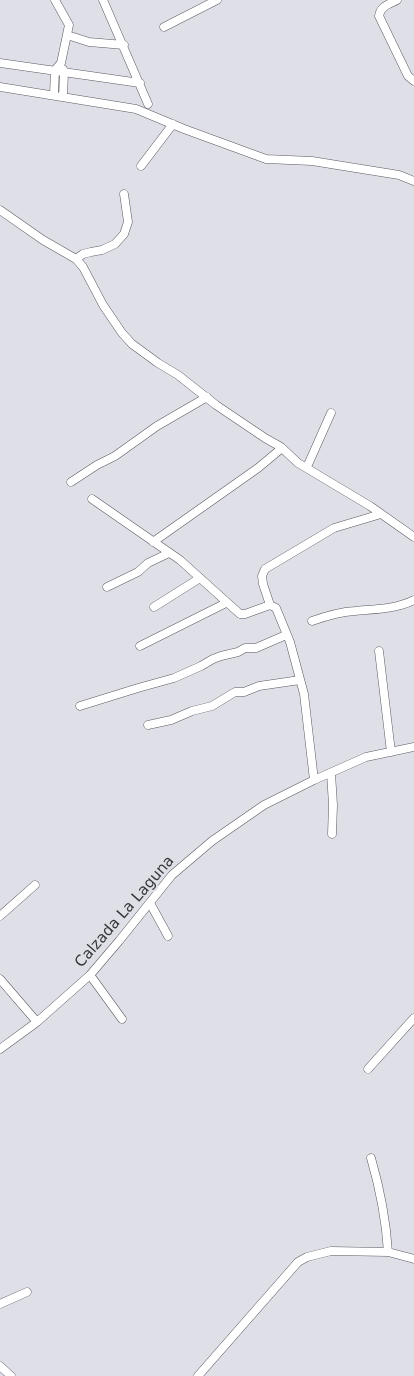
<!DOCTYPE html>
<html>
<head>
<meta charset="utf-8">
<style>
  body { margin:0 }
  canvas { display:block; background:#dedfe7 }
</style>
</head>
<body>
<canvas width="414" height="1376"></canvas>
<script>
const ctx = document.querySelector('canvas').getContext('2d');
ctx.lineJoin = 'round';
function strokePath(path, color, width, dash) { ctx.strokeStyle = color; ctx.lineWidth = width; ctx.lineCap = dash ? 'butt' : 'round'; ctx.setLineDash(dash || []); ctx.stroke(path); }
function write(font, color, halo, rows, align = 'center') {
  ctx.font = font + ' "DejaVu Sans",sans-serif'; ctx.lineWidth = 4.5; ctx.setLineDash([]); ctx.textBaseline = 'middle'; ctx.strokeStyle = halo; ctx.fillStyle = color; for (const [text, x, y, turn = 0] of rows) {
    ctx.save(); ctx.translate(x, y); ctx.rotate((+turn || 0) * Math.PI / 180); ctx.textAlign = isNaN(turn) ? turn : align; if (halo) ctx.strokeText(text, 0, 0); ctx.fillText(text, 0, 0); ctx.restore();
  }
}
const minor = new Path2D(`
  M 103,0 L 148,104
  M 397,0 C 390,4 380,6 379,16 L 408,76 L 414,81
  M 164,27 L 217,0
  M 67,35 L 89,42 L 124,45
  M 0,63 L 140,83
  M 0,87 L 136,109 L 184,129 L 266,159 L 312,161 L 399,175 L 414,181
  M 54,95 L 55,70 L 61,63 L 69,25 L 55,0
  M 63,97 L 64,72 L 63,69
  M 141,166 L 173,124
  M 0,210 L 43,240 L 76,259 L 83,267 L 103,305 L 122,333 L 132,344 L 158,363 L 178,375 L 216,405 L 265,438 L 281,447 L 298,463 L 370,506 L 414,537
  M 76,259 L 83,254 L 91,252 L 102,250 L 115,244 L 124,234 L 128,222 L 124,194
  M 307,467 L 331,413
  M 71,482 L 97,465 L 115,456 L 157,426 L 207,397
  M 92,499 L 180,560 L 240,614 L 245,614 L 270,605
  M 153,542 L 258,468 L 282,448
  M 107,587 L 138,572 L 148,563 L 169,553
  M 154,607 L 200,578
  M 312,621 C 326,616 340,612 355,611 C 376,609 396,609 414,600
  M 140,646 L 226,603
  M 379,651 L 391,752
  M 80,706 L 138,688 L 174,678 L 201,666 L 213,659 L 221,656 L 238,652 L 245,648 L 256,648 L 286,635
  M 148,725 L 171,720 L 192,711 L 212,706 L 235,692 L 244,692 L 259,686 L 300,680
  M 331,773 L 333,805 L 332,834
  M 314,780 L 304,694 L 290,642 L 276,608 L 270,605 L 263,584 L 262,576 L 265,569 L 334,528 L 381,514
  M 150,903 L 168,936
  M 0,916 L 35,885
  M 90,975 L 122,1019
  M 0,979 L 37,1022
  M 0,1049 L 37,1022 L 90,975 L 119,941 L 172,875 L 212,841 L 264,805 L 314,780 L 366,757 L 414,747
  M 368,1069 L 414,1018
  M 371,1158 C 380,1189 386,1220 388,1252
  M 0,1304 L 27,1292
  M 0,1366 L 11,1376
  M 198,1376 L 298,1262 L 307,1257 L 331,1251 L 388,1252 L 414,1259`);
const streetNames = [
  ["Calzada La Laguna",125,912,-49]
];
strokePath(minor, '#595a61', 9);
strokePath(minor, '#fff', 8);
write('15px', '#363639', '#dedfe7', streetNames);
</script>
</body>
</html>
